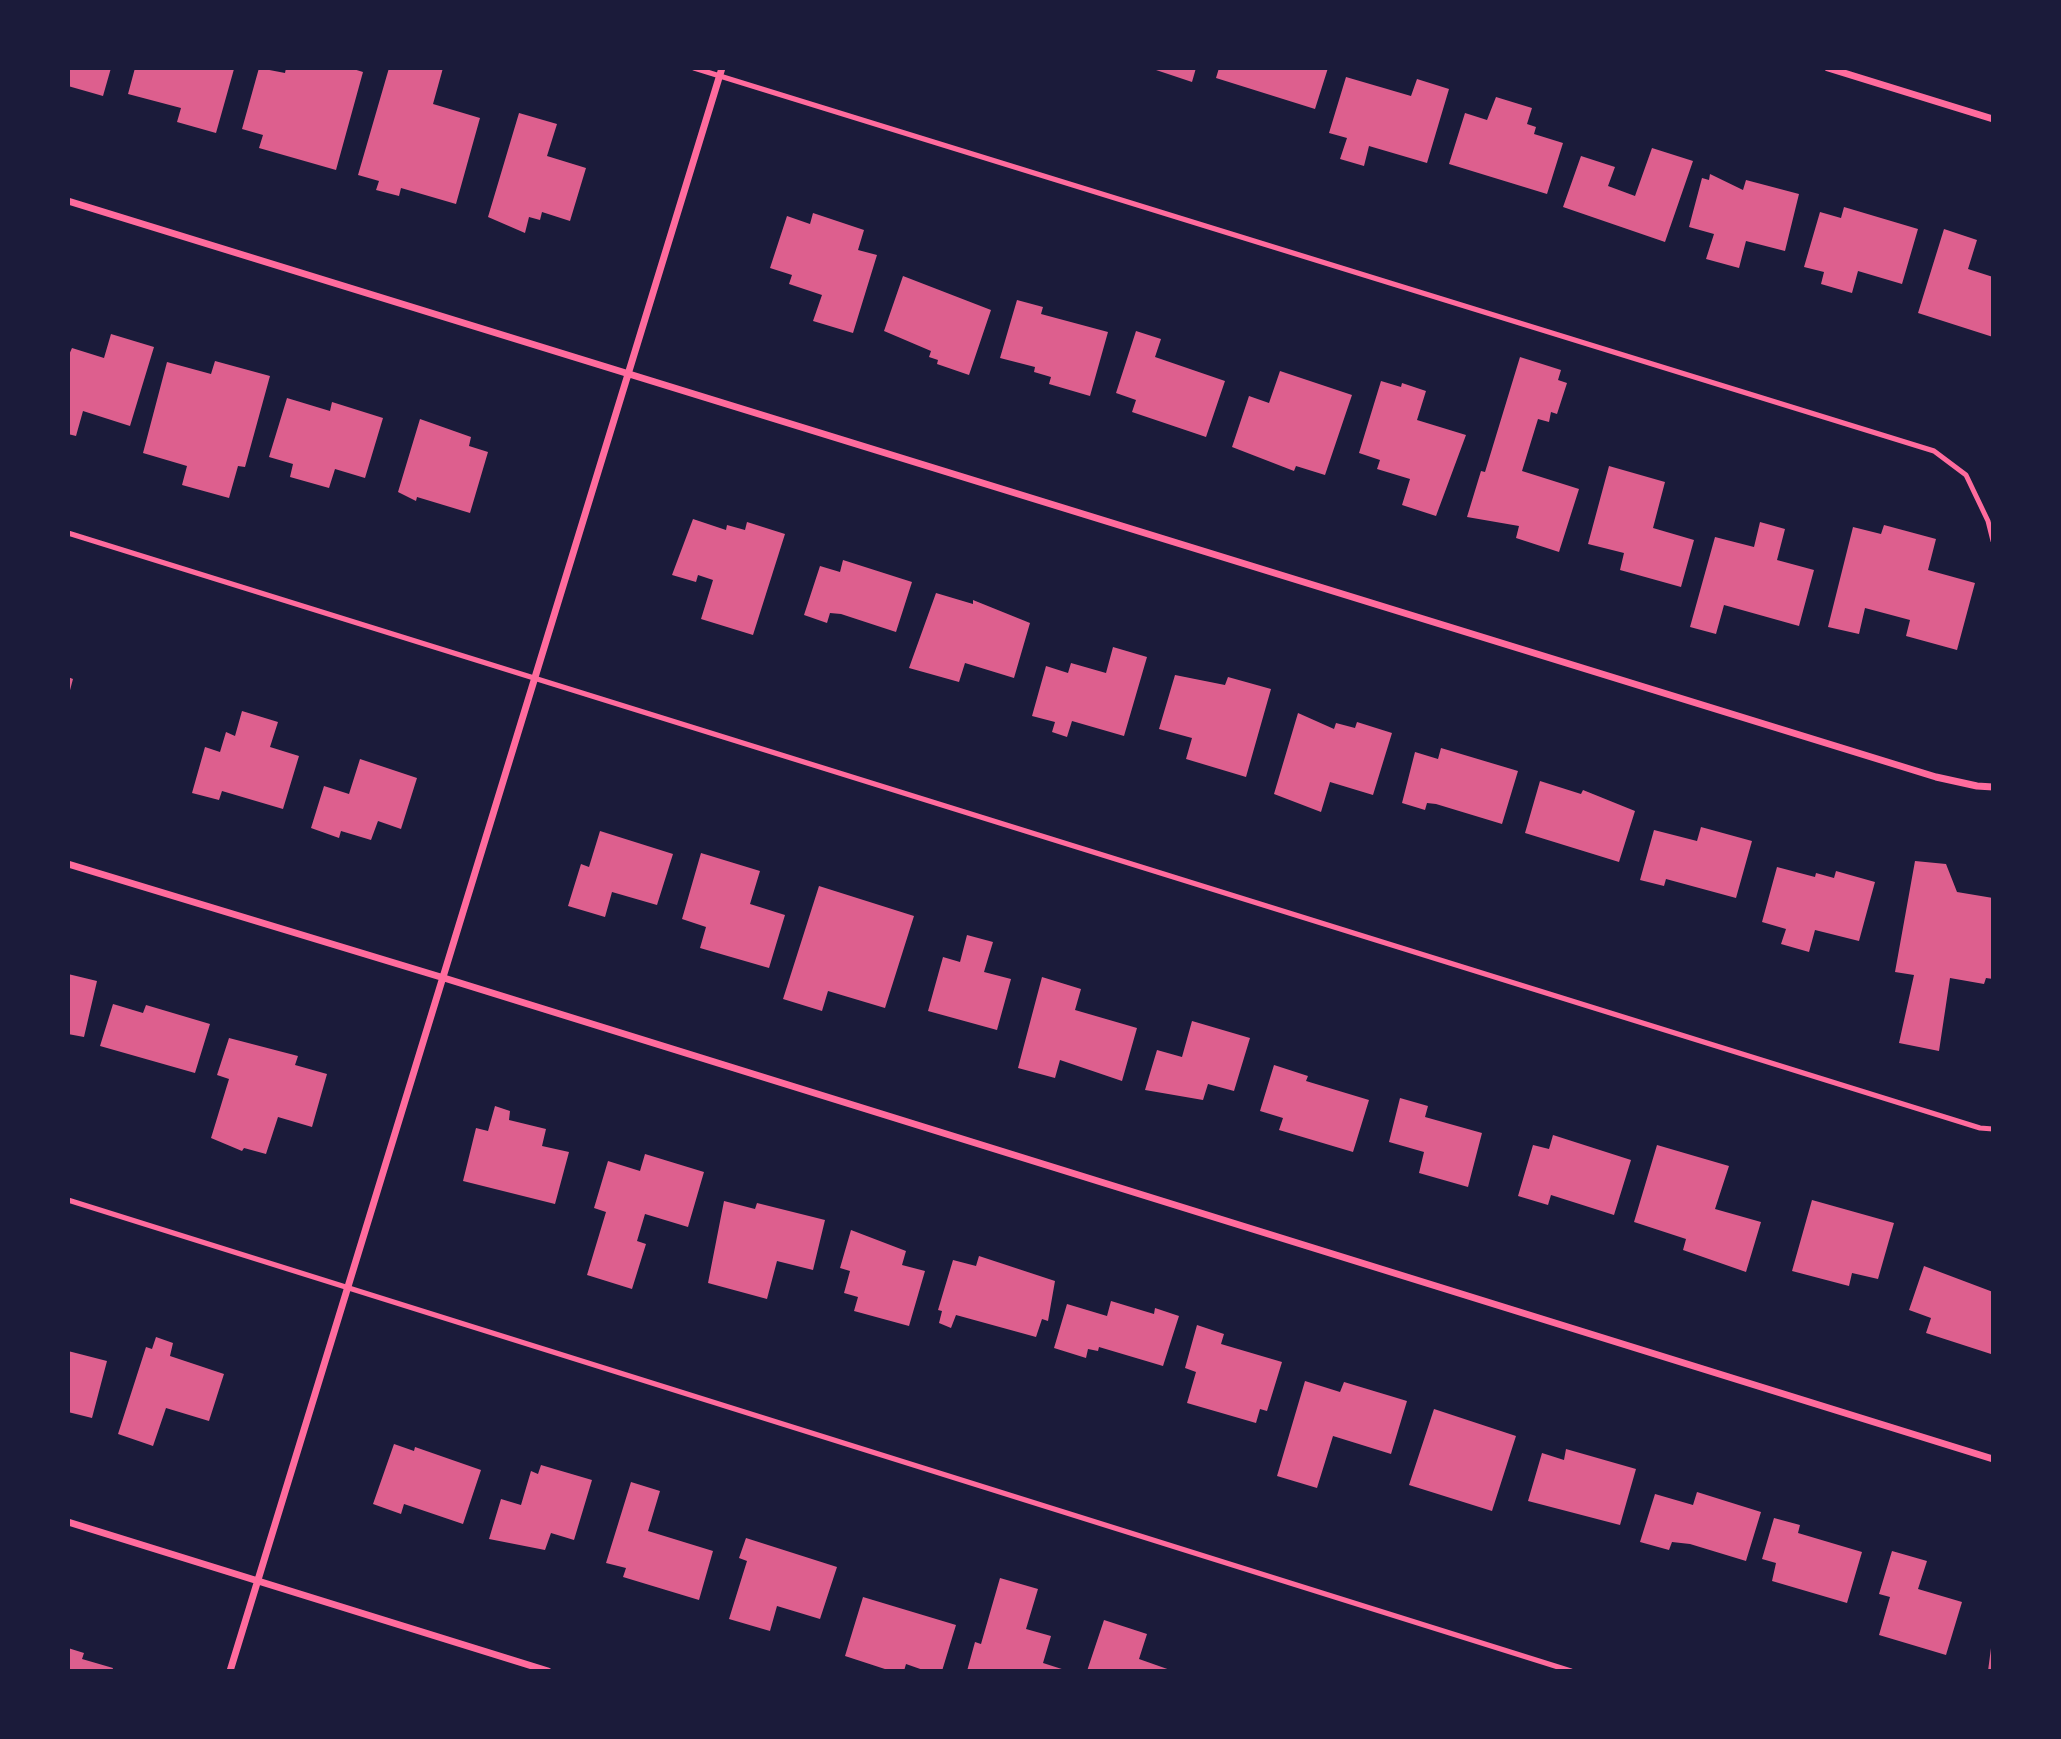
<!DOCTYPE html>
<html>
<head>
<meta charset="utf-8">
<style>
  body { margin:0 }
  #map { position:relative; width:2061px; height:1739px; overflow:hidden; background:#1b1b3a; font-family:"Space Grotesk",sans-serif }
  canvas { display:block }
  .frame { position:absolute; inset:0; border:70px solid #1b1b3a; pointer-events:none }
</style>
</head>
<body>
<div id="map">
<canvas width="2061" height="1739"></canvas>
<div class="frame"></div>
</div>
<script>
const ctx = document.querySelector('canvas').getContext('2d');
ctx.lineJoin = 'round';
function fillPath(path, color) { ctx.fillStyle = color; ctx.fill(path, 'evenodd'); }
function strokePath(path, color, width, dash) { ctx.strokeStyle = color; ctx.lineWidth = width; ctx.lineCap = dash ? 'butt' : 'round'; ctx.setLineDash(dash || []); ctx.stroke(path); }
const building = new Path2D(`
  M 68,68 L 111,68 L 103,96 L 68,86 Z
  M 135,68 L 234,69 L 216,133 L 177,122 L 181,108 L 128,94 Z
  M 259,68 L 285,73 L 286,68 L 350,68 L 363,72 L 336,170 L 259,148 L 263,135 L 242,129 Z
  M 389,68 L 443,68 L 433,104 L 480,118 L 456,204 L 401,188 L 399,196 L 376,190 L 379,181 L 358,175 Z
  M 1150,68 L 1196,68 L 1192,82 Z
  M 1219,68 L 1328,68 L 1315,109 L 1216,78 Z
  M 1346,77 L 1411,96 L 1417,79 L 1449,89 L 1427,163 L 1369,146 L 1364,166 L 1340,159 L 1347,138 L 1329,133 Z
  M 1496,97 L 1532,108 L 1527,124 L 1536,127 L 1534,134 L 1563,143 L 1547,194 L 1449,164 L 1465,113 L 1487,120 Z
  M 519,113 L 557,124 L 547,156 L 586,168 L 570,221 L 542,212 L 540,220 L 529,217 L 525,233 L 488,217 Z
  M 1652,148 L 1693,161 L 1665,242 L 1563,207 L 1581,156 L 1615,167 L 1608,186 L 1635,196 Z
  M 1710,174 L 1743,190 L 1746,180 L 1799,194 L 1785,251 L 1746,241 L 1739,268 L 1706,259 L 1714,234 L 1689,227 L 1702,178 L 1709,180 Z
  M 1844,207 L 1918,229 L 1902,284 L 1858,271 L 1852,293 L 1821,284 L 1824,272 L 1804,267 L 1820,212 L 1841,218 Z
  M 813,213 L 864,230 L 858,250 L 877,255 L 853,333 L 813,321 L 822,295 L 789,284 L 792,275 L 770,268 L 787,216 L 810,224 Z
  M 1944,229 L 1977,240 L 1968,269 L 1993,277 L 1993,337 L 1918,313 Z
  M 903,276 L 991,310 L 969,375 L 937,364 L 938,360 L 929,357 L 931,351 L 884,331 Z
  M 1017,300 L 1043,307 L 1041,314 L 1108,332 L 1090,396 L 1049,384 L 1051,377 L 1034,372 L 1035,367 L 1000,358 Z
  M 1136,331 L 1161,339 L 1155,357 L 1225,381 L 1206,437 L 1132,412 L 1136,400 L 1116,393 Z
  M 111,334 L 154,347 L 130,426 L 83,411 L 76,436 L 68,434 L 68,357 L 72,348 L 104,358 Z
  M 1520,357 L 1561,370 L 1558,380 L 1567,383 L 1557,414 L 1551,412 L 1549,422 L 1538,419 L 1522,471 L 1579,489 L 1559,552 L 1516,538 L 1519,526 L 1467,517 L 1481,471 L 1485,472 Z
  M 215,361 L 270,376 L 245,467 L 238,466 L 229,498 L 182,485 L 187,466 L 143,453 L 167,362 L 211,374 Z
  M 1280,371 L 1352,395 L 1325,475 L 1296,466 L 1294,471 L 1232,447 L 1249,396 L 1269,403 Z
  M 1381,381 L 1401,387 L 1402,383 L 1426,391 L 1417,420 L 1466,435 L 1436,516 L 1402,505 L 1410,479 L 1377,469 L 1380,460 L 1359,453 Z
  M 287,398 L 330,411 L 332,402 L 383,418 L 365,478 L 335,469 L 329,488 L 290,477 L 293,464 L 269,457 Z
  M 420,419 L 471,437 L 469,446 L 488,452 L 470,513 L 417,497 L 416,501 L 398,492 Z
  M 1609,466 L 1665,482 L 1653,528 L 1694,540 L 1681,587 L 1620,570 L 1624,553 L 1588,544 Z
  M 693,519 L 726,530 L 727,525 L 745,530 L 747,522 L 785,534 L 753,635 L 701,619 L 713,580 L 698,575 L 696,582 L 672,575 Z
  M 1760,522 L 1785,529 L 1777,560 L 1814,570 L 1799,626 L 1724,605 L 1716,634 L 1690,627 L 1715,537 L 1754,547 Z
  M 1884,525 L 1936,539 L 1928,570 L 1975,583 L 1957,650 L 1906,636 L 1910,620 L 1865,608 L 1859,634 L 1828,627 L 1853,527 L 1881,534 Z
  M 843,560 L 912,582 L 896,632 L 841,614 L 830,613 L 827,623 L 804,615 L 820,566 L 840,572 Z
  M 936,593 L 973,604 L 973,600 L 1030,623 L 1014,678 L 965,663 L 959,682 L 909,668 Z
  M 1113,647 L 1147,657 L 1124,736 L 1072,721 L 1067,737 L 1052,732 L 1055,722 L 1032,716 L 1046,666 L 1068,673 L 1071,663 L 1106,673 Z
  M 1175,675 L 1225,685 L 1228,677 L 1271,689 L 1246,777 L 1186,759 L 1192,738 L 1159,729 Z
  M 68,677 L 73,679 L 69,694 L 68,693 Z
  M 242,711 L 278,722 L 270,747 L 299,756 L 283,809 L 222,791 L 219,800 L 192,793 L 205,747 L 220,752 L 226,732 L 235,736 Z
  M 1298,713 L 1334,729 L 1336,723 L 1355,728 L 1357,722 L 1392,733 L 1373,795 L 1330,782 L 1321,812 L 1274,794 Z
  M 1441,748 L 1518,771 L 1502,824 L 1436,804 L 1427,803 L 1425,810 L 1402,803 L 1415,752 L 1438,759 Z
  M 360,759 L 417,778 L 401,829 L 378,821 L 371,840 L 341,831 L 339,838 L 311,828 L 324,786 L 349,794 Z
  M 1540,781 L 1581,794 L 1583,790 L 1635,811 L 1619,862 L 1525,833 Z
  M 1701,827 L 1752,841 L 1736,898 L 1666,879 L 1664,886 L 1640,880 L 1654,830 L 1697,841 Z
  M 600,831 L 673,854 L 657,905 L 612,892 L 605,917 L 568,906 L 581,864 L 589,867 Z
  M 701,853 L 760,871 L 750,904 L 785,915 L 769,968 L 700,948 L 706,927 L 682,919 Z
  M 1915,861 L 1946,864 L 1957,892 L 1993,898 L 1993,979 L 1986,978 L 1984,984 L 1950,978 L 1939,1051 L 1899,1043 L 1914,975 L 1895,972 Z
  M 1777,867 L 1815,877 L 1816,873 L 1834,878 L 1836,871 L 1875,882 L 1859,941 L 1815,930 L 1809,952 L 1781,944 L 1786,929 L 1762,922 Z
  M 819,886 L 914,916 L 885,1008 L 828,991 L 822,1011 L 783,999 Z
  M 967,935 L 993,942 L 984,972 L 1011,979 L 997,1030 L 928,1011 L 943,957 L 960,962 Z
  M 68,974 L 97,981 L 84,1037 L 68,1034 Z
  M 1042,977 L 1081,989 L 1075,1010 L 1137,1028 L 1122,1081 L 1060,1060 L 1055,1078 L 1018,1068 Z
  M 113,1004 L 143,1013 L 146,1005 L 210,1024 L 195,1073 L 100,1046 Z
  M 1192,1021 L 1250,1038 L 1234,1091 L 1208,1084 L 1203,1100 L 1145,1090 L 1157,1050 L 1182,1057 Z
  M 229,1038 L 298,1056 L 295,1065 L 327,1074 L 312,1127 L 278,1117 L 266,1154 L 244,1148 L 242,1151 L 211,1138 L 229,1079 L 217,1075 Z
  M 1274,1065 L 1308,1076 L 1306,1081 L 1369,1100 L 1353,1152 L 1279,1130 L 1283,1118 L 1260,1111 Z
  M 1400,1098 L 1428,1106 L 1425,1117 L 1482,1133 L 1468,1187 L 1419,1173 L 1424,1152 L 1389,1142 Z
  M 495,1106 L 510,1111 L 509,1120 L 546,1129 L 542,1146 L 569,1152 L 555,1204 L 463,1181 L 476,1128 L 488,1131 Z
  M 1553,1135 L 1631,1160 L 1614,1215 L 1551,1195 L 1548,1205 L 1518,1196 L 1533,1145 L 1549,1149 Z
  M 1657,1145 L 1729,1166 L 1715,1209 L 1761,1222 L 1746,1272 L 1683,1250 L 1686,1239 L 1634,1222 Z
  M 645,1154 L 704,1172 L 688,1227 L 645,1214 L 637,1241 L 646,1244 L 632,1289 L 587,1275 L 606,1212 L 594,1208 L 608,1161 L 640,1171 Z
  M 1812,1200 L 1894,1223 L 1878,1279 L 1852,1273 L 1849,1286 L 1792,1271 Z
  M 724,1201 L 755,1209 L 757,1203 L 825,1220 L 813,1270 L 777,1261 L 767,1299 L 708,1283 Z
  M 851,1230 L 906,1251 L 902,1265 L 925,1271 L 909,1326 L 854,1311 L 858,1297 L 844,1293 L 850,1271 L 840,1268 Z
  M 979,1256 L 1055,1281 L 1048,1321 L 1042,1319 L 1036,1337 L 956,1315 L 951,1328 L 939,1323 L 942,1311 L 938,1310 L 953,1260 L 976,1266 Z
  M 1924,1266 L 1993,1292 L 1991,1354 L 1926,1333 L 1931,1318 L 1909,1310 Z
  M 1111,1301 L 1154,1314 L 1155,1308 L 1179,1316 L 1163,1366 L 1099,1347 L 1098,1351 L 1088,1349 L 1086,1358 L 1054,1348 L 1067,1304 L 1107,1316 Z
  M 1197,1325 L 1224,1334 L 1221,1344 L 1282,1362 L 1267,1411 L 1260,1409 L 1256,1423 L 1187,1403 L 1196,1372 L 1185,1368 Z
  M 156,1337 L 173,1343 L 170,1356 L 224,1374 L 209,1421 L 166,1408 L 153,1446 L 118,1434 L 146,1347 L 152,1349 Z
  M 68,1351 L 107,1361 L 92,1418 L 68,1412 Z
  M 1305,1381 L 1340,1392 L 1344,1382 L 1407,1401 L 1391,1454 L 1333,1436 L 1317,1488 L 1277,1476 Z
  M 1434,1409 L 1516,1436 L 1492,1511 L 1409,1485 Z
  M 394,1444 L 414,1451 L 415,1447 L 481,1470 L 463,1524 L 404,1504 L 401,1514 L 373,1504 Z
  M 1566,1449 L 1636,1469 L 1620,1525 L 1528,1501 L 1542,1453 L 1564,1460 Z
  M 541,1465 L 592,1480 L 574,1540 L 551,1533 L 545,1550 L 489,1539 L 501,1499 L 521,1505 L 531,1471 L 538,1474 Z
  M 631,1482 L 660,1491 L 648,1531 L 713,1551 L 699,1600 L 623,1577 L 626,1568 L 606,1563 Z
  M 1697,1492 L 1761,1512 L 1746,1561 L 1690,1544 L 1672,1542 L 1669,1550 L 1640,1542 L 1655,1494 L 1693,1505 Z
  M 1774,1518 L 1800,1525 L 1798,1533 L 1862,1552 L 1847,1603 L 1772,1581 L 1776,1563 L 1762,1559 Z
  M 746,1538 L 837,1567 L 820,1619 L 777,1606 L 770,1631 L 729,1619 L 747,1561 L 739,1558 Z
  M 1892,1551 L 1927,1561 L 1918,1589 L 1962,1602 L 1946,1655 L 1879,1635 L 1890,1597 L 1879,1594 Z
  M 1000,1578 L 1038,1589 L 1026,1629 L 1051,1636 L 1043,1663 L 1068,1671 L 967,1671 L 975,1642 L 981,1644 Z
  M 863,1597 L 956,1625 L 942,1671 L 926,1671 L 906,1664 L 904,1671 L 891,1671 L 845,1656 Z
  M 1104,1620 L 1147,1634 L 1139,1659 L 1173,1671 L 1087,1671 Z
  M 68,1648 L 84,1653 L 82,1659 L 113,1668 L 112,1671 L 68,1671 Z
  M 1991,1648 L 1993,1671 L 1988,1671 Z`);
const service = new Path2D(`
  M 694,68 L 1934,451 L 1966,475 L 1988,521 L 1993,541
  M 68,533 L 1980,1128 L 1993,1129
  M 68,1200 L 1571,1671`);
const minor = new Path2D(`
  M 1828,68 L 1993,119
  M 68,201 L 1936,777 L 1977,786 L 1993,787
  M 68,864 L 444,978 L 1993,1459
  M 68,1522 L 548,1671
  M 230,1671 L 722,68`);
fillPath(building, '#dd5f8e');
strokePath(service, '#ff6b9d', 5);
strokePath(minor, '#ff6b9d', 7);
</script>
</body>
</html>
